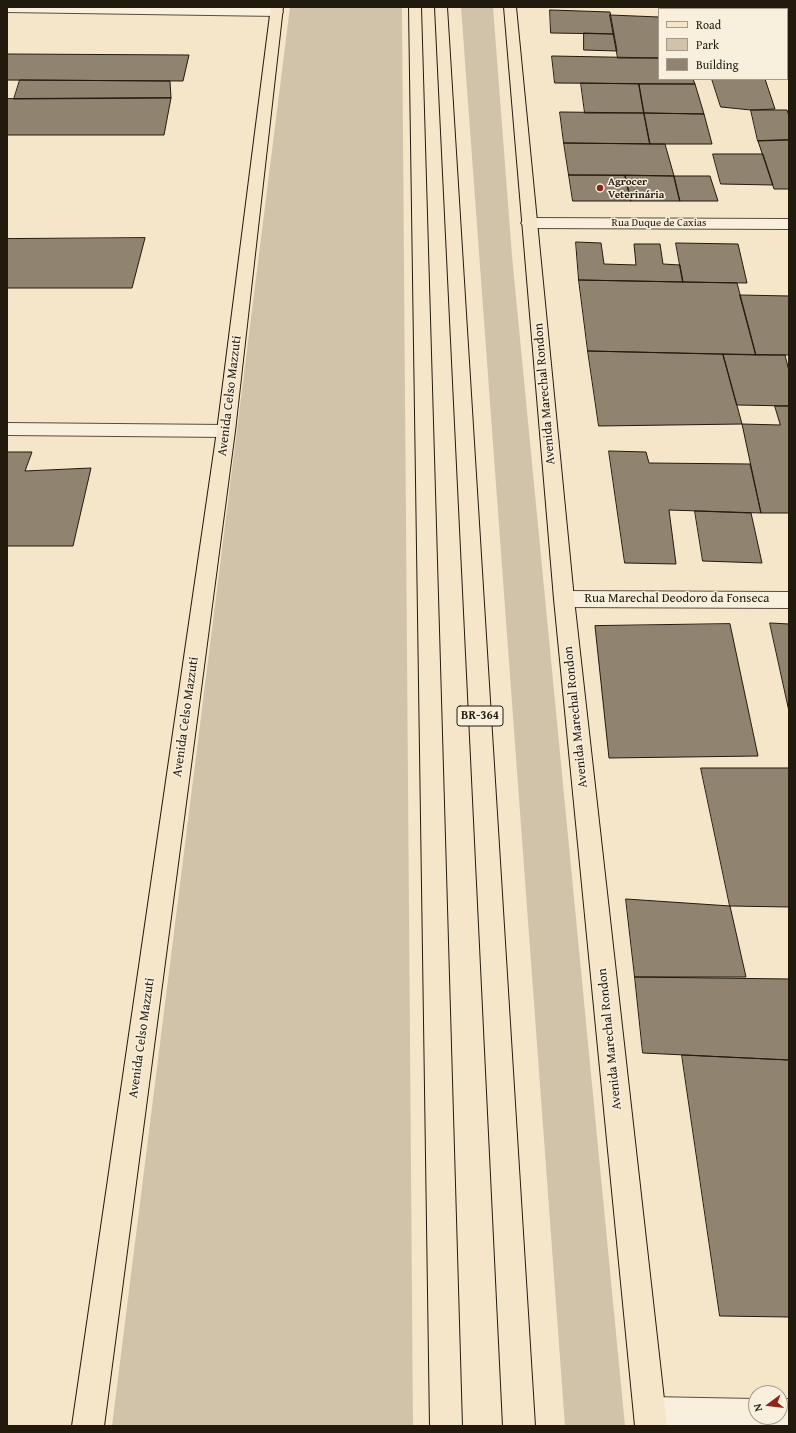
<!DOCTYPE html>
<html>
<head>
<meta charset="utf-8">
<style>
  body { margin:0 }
  #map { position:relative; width:796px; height:1433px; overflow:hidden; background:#f5e6ca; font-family:"Gentium Book Plus",serif }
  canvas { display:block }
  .frame { position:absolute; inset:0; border:8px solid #231a0e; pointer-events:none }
  .legend { position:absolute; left:658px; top:8px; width:130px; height:72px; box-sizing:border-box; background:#f8efdd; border:1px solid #a39a8a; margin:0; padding:5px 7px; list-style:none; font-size:12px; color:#231a0e }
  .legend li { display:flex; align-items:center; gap:8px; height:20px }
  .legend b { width:20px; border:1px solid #a39a8a }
  .north { position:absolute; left:748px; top:1385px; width:40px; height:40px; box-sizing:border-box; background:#f8efdd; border:1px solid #a39a8a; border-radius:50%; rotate:255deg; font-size:11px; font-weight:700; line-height:16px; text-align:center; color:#231a0e }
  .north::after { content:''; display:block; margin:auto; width:14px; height:18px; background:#8f2418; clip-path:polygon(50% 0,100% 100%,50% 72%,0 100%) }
</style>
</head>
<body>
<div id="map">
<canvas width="796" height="1433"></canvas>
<div class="frame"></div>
<ul class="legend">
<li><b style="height:5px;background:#f5e6ca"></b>Road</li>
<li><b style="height:11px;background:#d1c3aa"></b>Park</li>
<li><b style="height:11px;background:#908470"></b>Building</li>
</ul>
<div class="north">N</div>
</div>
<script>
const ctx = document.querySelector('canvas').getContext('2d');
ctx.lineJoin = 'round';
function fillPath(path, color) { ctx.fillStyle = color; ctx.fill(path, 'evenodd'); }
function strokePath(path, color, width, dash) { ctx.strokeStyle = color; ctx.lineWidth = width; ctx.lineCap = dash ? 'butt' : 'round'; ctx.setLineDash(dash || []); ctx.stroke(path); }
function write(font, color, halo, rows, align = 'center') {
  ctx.font = font + ' "Gentium Book Plus",serif'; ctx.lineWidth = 3; ctx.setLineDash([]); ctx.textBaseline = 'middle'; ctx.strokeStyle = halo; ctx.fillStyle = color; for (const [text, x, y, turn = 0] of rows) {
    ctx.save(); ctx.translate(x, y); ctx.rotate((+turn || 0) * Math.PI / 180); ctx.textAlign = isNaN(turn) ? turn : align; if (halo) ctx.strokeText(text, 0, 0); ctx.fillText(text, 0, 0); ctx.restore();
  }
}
const green = new Path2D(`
  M 290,7 L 402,7 L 413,1426 L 112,1426 Z
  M 461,7 L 493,7 L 512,256 L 625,1426 L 565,1426 Z`);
const building = new Path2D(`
  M 550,10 L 610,12 L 614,34 L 551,33 Z
  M 610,15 L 659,17 L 659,58 L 618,58 Z
  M 787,26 L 789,31 L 789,65 L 787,65 Z
  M 584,33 L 614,34 L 617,51 L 584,50 Z
  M 7,54 L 189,55 L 183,81 L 7,80 Z
  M 552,56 L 659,58 L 659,79 L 693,79 L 695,84 L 555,83 Z
  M 712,79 L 765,79 L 775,109 L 751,110 L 721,107 Z
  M 20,80 L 170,81 L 171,98 L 14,99 Z
  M 581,83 L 639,84 L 644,113 L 585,113 Z
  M 639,84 L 695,84 L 704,114 L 644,113 Z
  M 171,98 L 164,135 L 7,135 L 7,99 Z
  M 751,110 L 787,110 L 789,116 L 789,140 L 758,141 Z
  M 560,112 L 644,113 L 650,144 L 564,143 Z
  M 644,113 L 704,114 L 712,144 L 650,144 Z
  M 789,140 L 789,189 L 774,189 L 758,141 Z
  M 564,143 L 665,144 L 674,176 L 569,175 Z
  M 713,154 L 763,154 L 773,185 L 721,184 Z
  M 569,175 L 625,175 L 631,201 L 573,201 Z
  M 625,175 L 674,176 L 680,201 L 631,201 Z
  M 674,176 L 710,176 L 718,201 L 680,201 Z
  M 145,238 L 132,288 L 7,288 L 7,239 Z
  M 576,242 L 601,243 L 604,264 L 636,265 L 634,244 L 660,244 L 663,264 L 680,265 L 683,282 L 579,280 Z
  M 676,243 L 738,244 L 747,283 L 683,282 Z
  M 579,280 L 737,283 L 756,355 L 588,351 Z
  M 740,295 L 789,296 L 789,355 L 756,355 Z
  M 588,351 L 723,354 L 742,424 L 599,426 Z
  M 723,354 L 785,355 L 789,371 L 789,406 L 737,405 Z
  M 775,406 L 789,406 L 789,513 L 761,513 L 742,424 L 780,425 Z
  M 609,451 L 646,452 L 649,463 L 750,464 L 761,513 L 669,510 L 676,564 L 625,563 Z
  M 7,452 L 32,452 L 25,471 L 91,468 L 73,546 L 7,546 Z
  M 695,511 L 751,513 L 762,563 L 703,561 Z
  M 770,623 L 789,624 L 789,711 Z
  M 730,624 L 758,756 L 609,758 L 595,626 Z
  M 701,768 L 789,768 L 789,907 L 730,906 Z
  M 626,899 L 730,906 L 746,977 L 635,977 Z
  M 635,977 L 789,979 L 789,1060 L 643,1053 Z
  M 682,1055 L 789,1060 L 789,1317 L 720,1316 Z`);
const minor = new Path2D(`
  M 7,7 L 277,8 L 281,9 L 283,12 L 281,15 L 277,16 L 7,12 Z
  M 529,218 L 789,219 L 789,229 L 529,228 L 524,226 L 521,223 L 524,220 Z
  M 7,423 L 226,425 L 232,427 L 235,431 L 232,435 L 226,437 L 7,435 Z
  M 564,591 L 789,592 L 789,608 L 564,607 L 557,605 L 554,599 L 557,593 Z
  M 650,1397 L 756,1399 L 756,1417 L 780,1417 L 780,1399 L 789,1399 L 789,1426 L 769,1426 L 768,1424 L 767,1426 L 643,1426 L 639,1424 L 634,1413 L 639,1402 Z`);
const major = new Path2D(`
  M 271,7 L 283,7 L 235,431 L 104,1426 L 72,1426 L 217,431 Z
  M 504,7 L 516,7 L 574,599 L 667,1426 L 635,1426 L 554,599 Z`);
const highway = new Path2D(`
  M 409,7 L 421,7 L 462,1426 L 430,1426 Z
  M 435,7 L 447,7 L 535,1426 L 503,1426 Z`);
const markers = [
  [600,188,4,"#8f2418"]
];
const farPoinames = [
  ["Agrocer",608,182],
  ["Veterinária",608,195]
];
const farStreetnames = [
  ["Rua Duque de Caxias",659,223]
];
const shields = [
  [480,716,46]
];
const shieldNames = [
  ["BR-364",480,716]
];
const streetNames = [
  ["Avenida Marechal Rondon",545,394,-95],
  ["Avenida Celso Mazzuti",230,396,-83],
  ["Rua Marechal Deodoro da Fonseca",677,599],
  ["Avenida Celso Mazzuti",186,717,-82],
  ["Avenida Marechal Rondon",576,717,-96],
  ["Avenida Celso Mazzuti",142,1038,-82],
  ["Avenida Marechal Rondon",610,1039,-96]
];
fillPath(green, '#d1c3aa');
fillPath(building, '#908470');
strokePath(building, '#231a0e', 1);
strokePath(minor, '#584d3d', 2);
strokePath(major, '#231a0e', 2);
strokePath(highway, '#231a0e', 2);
fillPath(minor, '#f8efdd');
fillPath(major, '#f5e6ca');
fillPath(highway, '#f5e6ca');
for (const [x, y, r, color] of markers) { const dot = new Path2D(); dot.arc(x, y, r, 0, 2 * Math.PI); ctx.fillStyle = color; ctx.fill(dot); strokePath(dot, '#f8efdd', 1.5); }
write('bold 11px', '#231a0e', '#f8efdd', farPoinames, 'left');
write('11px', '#231a0e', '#f8efdd', farStreetnames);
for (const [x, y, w] of shields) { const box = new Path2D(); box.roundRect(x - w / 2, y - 10, w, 20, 3); ctx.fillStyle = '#f8efdd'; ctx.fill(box); strokePath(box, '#231a0e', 1); }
write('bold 12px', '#231a0e', null, shieldNames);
write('13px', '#231a0e', '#f8efdd', streetNames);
</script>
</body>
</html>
